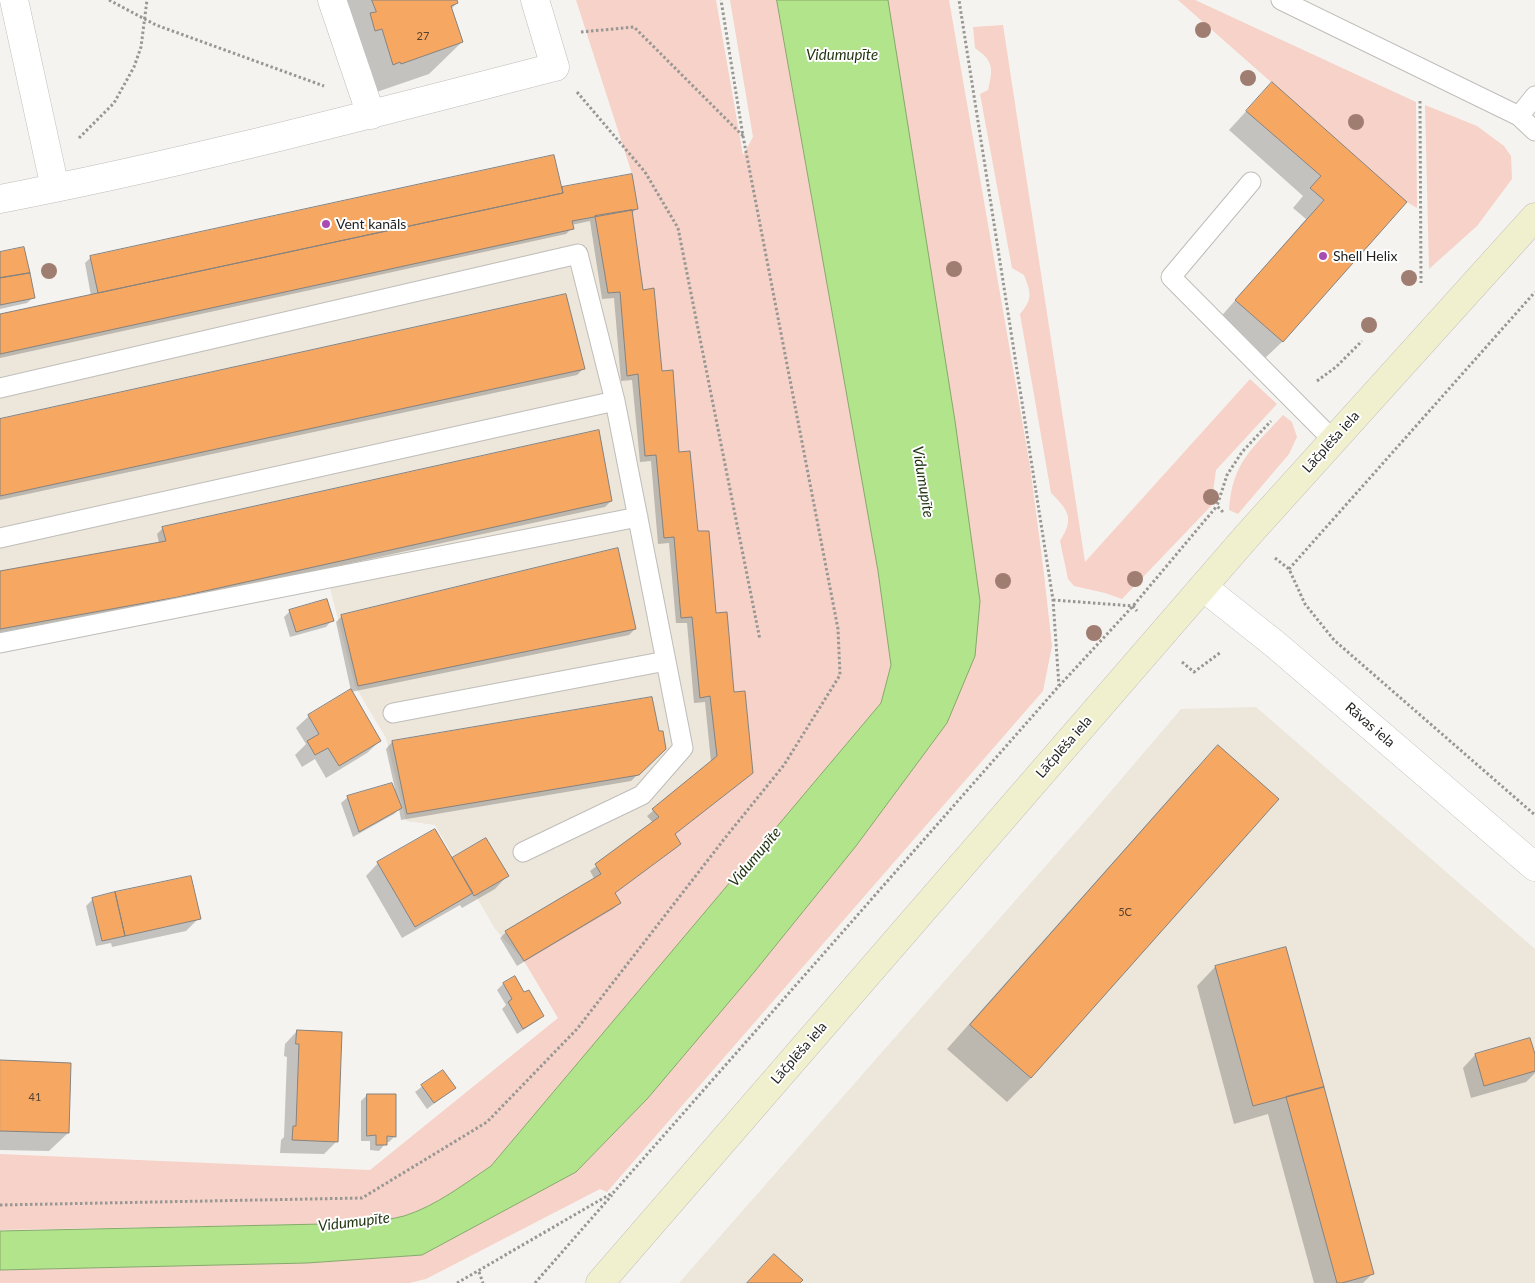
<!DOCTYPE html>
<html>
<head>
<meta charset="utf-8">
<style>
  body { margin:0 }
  canvas { display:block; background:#f5f3ef }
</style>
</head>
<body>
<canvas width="1535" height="1283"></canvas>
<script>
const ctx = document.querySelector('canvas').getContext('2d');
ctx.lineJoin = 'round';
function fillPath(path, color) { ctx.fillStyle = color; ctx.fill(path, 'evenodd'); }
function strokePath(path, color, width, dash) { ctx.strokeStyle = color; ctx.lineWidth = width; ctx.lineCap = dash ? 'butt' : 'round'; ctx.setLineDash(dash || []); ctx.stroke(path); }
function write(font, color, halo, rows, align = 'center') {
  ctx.font = font + ' Lato,sans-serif'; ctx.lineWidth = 4; ctx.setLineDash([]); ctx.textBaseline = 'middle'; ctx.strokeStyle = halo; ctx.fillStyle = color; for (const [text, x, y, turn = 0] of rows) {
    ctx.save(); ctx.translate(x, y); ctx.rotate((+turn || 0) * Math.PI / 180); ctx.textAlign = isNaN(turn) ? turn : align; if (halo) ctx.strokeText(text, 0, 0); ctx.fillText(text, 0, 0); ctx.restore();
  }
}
const built = new Path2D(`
  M 632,174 L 654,288 L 662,371 L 673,370 L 680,452 L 690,451 L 698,531 L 709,531 L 716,613 L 727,612 L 734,692 L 745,691 L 753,773 L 675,833 L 681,844 L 524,961 L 495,929 L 435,825 L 406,821 L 386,738 L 355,686 L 327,576 L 0,632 L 0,317 Z
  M 1256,707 L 1535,949 L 1535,1283 L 679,1283 L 1094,811 L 1181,709 Z`);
const green = new Path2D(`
  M 576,0 L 716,0 L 743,155 L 753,137 L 730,0 L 781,0 L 878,571 L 891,665 L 881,703 L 491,1166 C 464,1184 436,1206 404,1216 C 393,1219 381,1220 369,1223 L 0,1230 L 0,1154 L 370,1170 L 558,1018 L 524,961 L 681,844 L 675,834 L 753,773 L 745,691 L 734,692 L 727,613 L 716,613 L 709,531 L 698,531 L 690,451 L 679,452 L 673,371 L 662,371 L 654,289 L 643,290 L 632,210 L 638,208 L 632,174 Z
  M 887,0 L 949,0 L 1030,466 L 1044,574 L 1052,646 L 1043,691 L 607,1192 L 600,1189 L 426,1279 L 409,1283 L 0,1283 L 0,1270 L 307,1263 L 422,1255 L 576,1172 L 648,1098 L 751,976 L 856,846 L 947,723 Z
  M 1178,0 L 1195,0 L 1416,102 L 1417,208 L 1407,202 Z
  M 1003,25 L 1085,562 L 1250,379 L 1277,404 L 1216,470 L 1211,506 L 1122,599 L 1105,593 L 1074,586 L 1068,579 L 1060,541 C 1075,518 1068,510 1051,493 L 1020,314 C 1033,299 1031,293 1024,275 L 1012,268 L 980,94 L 988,90 C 993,69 994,61 975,48 L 973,27 Z
  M 1425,105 L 1477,126 L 1504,146 L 1511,156 L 1512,179 L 1477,226 L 1429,269 Z
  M 1283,415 L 1292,422 L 1297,437 L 1289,454 L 1238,514 L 1229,510 C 1232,462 1253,448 1283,415 Z`);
const water = new Path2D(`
  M 777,0 L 888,0 L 955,421 L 980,601 L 975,656 L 947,723 L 856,846 L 751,976 L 648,1098 L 576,1172 L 422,1255 L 307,1263 L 0,1270 L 0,1231 L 369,1223 C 381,1220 393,1219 404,1216 C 436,1206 464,1184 491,1166 L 881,703 L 891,665 L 878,571 Z`);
const shadow = new Path2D(`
  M 329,0 L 455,0 L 457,3 L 451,9 L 462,42 L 429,74 L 368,95 Z
  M 1272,83 L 1406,202 L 1282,342 L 1263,360 L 1218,320 L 1306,219 L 1293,208 L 1303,196 L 1229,130 Z
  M 631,176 L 637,208 L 631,214 L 642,291 L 751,772 L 674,834 L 614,894 L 619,903 L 613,909 L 517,966 L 500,938 L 506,932 L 595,880 L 590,871 L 653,823 L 647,816 L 711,762 L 705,702 L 694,703 L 687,623 L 676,623 L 669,543 L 658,544 L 651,461 L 640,462 L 632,380 L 621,381 L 614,298 L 602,299 L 590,221 L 571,225 L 572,228 L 566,234 L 0,358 L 0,316 L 91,296 L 85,263 L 91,257 L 561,188 Z
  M 0,254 L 34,297 L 27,303 L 0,309 Z
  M 583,369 L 577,375 L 0,500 L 0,421 Z
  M 611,501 L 605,507 L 171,603 L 0,633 L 0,572 L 159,543 L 157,534 L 163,528 Z
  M 290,611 L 332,620 L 326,627 L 290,637 L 284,617 Z
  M 342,616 L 635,629 L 629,635 L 351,692 L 380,741 L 367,753 L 326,778 L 315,759 L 302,767 L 295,755 L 306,744 L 296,728 L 309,716 L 351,691 L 336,622 Z
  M 658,732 L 665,749 L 631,781 L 401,820 L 399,809 L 394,814 L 353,837 L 341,803 L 348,797 L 395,789 L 386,749 L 392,742 Z
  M 1218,747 L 1031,1078 L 1007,1102 L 947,1049 L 1194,771 Z
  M 452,860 L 507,876 L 495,889 L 462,908 L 460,905 L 402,938 L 366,876 L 378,863 Z
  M 116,893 L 199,918 L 186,931 L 112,947 L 111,943 L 96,946 L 86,906 L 92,900 Z
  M 1285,948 L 1372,1274 L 1363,1283 L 1314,1283 L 1268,1114 L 1234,1124 L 1197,986 L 1215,967 Z
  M 515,978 L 524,994 L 543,1015 L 537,1021 L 517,1034 L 502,1009 L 506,1005 L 497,990 L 503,984 Z
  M 297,1031 L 337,1141 L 324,1154 L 280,1153 L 281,1140 L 284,1137 L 287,1057 L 284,1056 L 285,1044 Z
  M 1475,1055 L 1535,1058 L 1535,1073 L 1526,1082 L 1471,1098 L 1463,1068 Z
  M 0,1061 L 68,1133 L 49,1151 L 0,1150 Z
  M 442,1071 L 454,1088 L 427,1109 L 415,1092 Z
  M 367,1095 L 395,1136 L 389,1142 L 385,1142 L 385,1144 L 379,1151 L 370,1150 L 370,1141 L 361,1141 L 361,1101 Z`);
const building = new Path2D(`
  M 372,0 L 457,0 L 458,3 L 451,6 L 463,42 L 401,64 L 400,62 L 393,65 L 382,29 L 375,31 L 370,13 L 376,12 Z
  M 1272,82 L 1407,202 L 1283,342 L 1235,300 L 1324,200 L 1310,188 L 1321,176 L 1246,111 Z
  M 554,155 L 563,193 L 98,293 L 90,256 Z
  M 632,174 L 638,209 L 572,221 L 574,229 L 0,354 L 0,314 L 563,193 L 562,187 Z
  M 632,210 L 643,290 L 654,288 L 662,371 L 673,370 L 679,452 L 690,451 L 698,531 L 709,531 L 716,613 L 727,612 L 734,692 L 745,691 L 753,773 L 675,834 L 681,844 L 615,893 L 621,903 L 524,961 L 505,931 L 601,874 L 595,864 L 659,817 L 652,809 L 717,756 L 710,696 L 700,698 L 692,617 L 681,618 L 674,537 L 664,538 L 656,455 L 645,456 L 638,374 L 627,376 L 620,292 L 608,293 L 595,216 Z
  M 24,247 L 30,273 L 0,278 L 0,252 Z
  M 30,273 L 35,298 L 0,305 L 0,278 Z
  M 566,294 L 585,369 L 0,496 L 0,419 Z
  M 599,430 L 612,501 L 178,597 L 0,629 L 0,571 L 166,541 L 162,527 Z
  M 618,548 L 636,629 L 358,686 L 341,615 Z
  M 327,599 L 334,621 L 296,632 L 289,610 Z
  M 351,689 L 381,741 L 339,766 L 328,748 L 315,755 L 307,741 L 319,734 L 308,715 Z
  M 652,697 L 659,731 L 663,731 L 666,749 L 639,775 L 407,814 L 392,741 Z
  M 1218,745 L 1279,799 L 1031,1078 L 970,1025 Z
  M 392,783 L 402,808 L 359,832 L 347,796 Z
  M 435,829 L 473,893 L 415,927 L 377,862 Z
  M 486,838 L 509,876 L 474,896 L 452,858 Z
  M 191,876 L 201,919 L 125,936 L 115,892 Z
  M 115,892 L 125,936 L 102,941 L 92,898 Z
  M 1286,947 L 1324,1087 L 1253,1106 L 1215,966 Z
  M 515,976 L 524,992 L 529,990 L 544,1016 L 523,1029 L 508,1002 L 512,999 L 503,983 Z
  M 297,1030 L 342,1032 L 338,1142 L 292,1140 L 293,1126 L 296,1126 L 299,1044 L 296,1044 Z
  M 1530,1038 L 1535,1054 L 1535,1071 L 1484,1086 L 1475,1054 Z
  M 0,1060 L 71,1063 L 69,1133 L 0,1131 Z
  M 443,1070 L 456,1088 L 434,1103 L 421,1085 Z
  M 1324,1087 L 1374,1274 L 1342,1283 L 1337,1283 L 1286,1097 Z
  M 367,1094 L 396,1094 L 396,1137 L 387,1136 L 387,1145 L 376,1145 L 376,1135 L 367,1136 Z
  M 774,1254 L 803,1280 L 800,1283 L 747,1283 Z`);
const path = new Path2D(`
  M 109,0 L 156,25 L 324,86
  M 581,32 L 634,27 L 743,136 L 721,0
  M 577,92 L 645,172 L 678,228 L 760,640
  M 1420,101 L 1421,283
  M 79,138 L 114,103 L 134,67 L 141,47 L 147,0
  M 1317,381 L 1336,367 L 1362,341
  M 1223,512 L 1217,506 L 1227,475 L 1242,452 L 1271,421
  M 1275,558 L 1289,569 L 1305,604 L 1334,640 L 1535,815
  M 1289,569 L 1535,292
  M 1053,600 L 1133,606 L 1137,611
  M 1182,662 L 1194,672 L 1221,652
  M 1059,686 L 1133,606 L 1217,506
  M 0,1205 L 362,1198 L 487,1122 L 577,1029 L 725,838 L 784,765 L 840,675 L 838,629 L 743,136
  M 479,1272 L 483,1283
  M 457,1283 L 614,1192 L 1059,686 L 1053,600 L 959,0
  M 535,1283 L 612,1195`);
const service = new Path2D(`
  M 1281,0 L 1519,116 L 1535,131
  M 1519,116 L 1535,96
  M 1251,182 L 1171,277 L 1333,440
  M 0,388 L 578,254 L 615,401 L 0,538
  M 0,643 L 638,517
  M 393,713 L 666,661
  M 523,852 L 642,795 L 683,748 L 615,401`);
const minor = new Path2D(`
  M 14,0 L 55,188
  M 332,0 L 371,115
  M 0,199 C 187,163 371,114 555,67 L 535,0
  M 1203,587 L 1276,645 L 1535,867`);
const secondary = new Path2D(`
  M 600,1283 L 1247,536 L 1535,217`);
const trees = [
  [1203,30],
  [1248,78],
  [1356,122],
  [954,269],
  [49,271],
  [1409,278],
  [1369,325],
  [1211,497],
  [1135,579],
  [1003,581],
  [1094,633]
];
const markers = [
  [326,224,5,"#aa4bb3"],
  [1323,256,5,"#aa4bb3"]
];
const numberNames = [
  ["27",423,36],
  ["5C",1125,912],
  ["41",35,1097]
];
const poiNames = [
  ["Vent kanāls",336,224],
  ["Shell Helix",1333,256]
];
const streetNames = [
  ["Lāčplēša iela",1331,442,-48],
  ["Rāvas iela",1370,725,41],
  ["Lāčplēša iela",1064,747,-49],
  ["Lāčplēša iela",799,1053,-49]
];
const waterNames = [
  ["Vidumupīte",842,55],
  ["Vidumupīte",923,482,81],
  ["Vidumupīte",755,857,-50],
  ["Vidumupīte",354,1222,-7]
];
fillPath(built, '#ece6db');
fillPath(green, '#f6d2c8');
fillPath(water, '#b2e48c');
strokePath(water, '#86a96b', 1);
fillPath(shadow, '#0003');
fillPath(building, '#f6a762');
strokePath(building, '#868380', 1);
strokePath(service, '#bfbdb9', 21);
strokePath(minor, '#bfbdb9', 29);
strokePath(secondary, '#bfbdb9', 29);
strokePath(path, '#989794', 3, [2.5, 2.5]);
strokePath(service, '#fff', 19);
strokePath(minor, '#fff', 28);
strokePath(secondary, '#f0f0ce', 28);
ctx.fillStyle = '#9f7d71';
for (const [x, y] of trees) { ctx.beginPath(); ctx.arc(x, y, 8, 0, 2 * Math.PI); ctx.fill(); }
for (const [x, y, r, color] of markers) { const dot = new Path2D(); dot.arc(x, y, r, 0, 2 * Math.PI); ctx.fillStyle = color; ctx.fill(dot); strokePath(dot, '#fff', 2); }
write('11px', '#55412e', null, numberNames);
write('14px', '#1f1f1d', '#fff', poiNames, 'left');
write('14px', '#1f1f1d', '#fff', streetNames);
write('italic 15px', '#1f330f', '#fff', waterNames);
</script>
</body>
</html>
